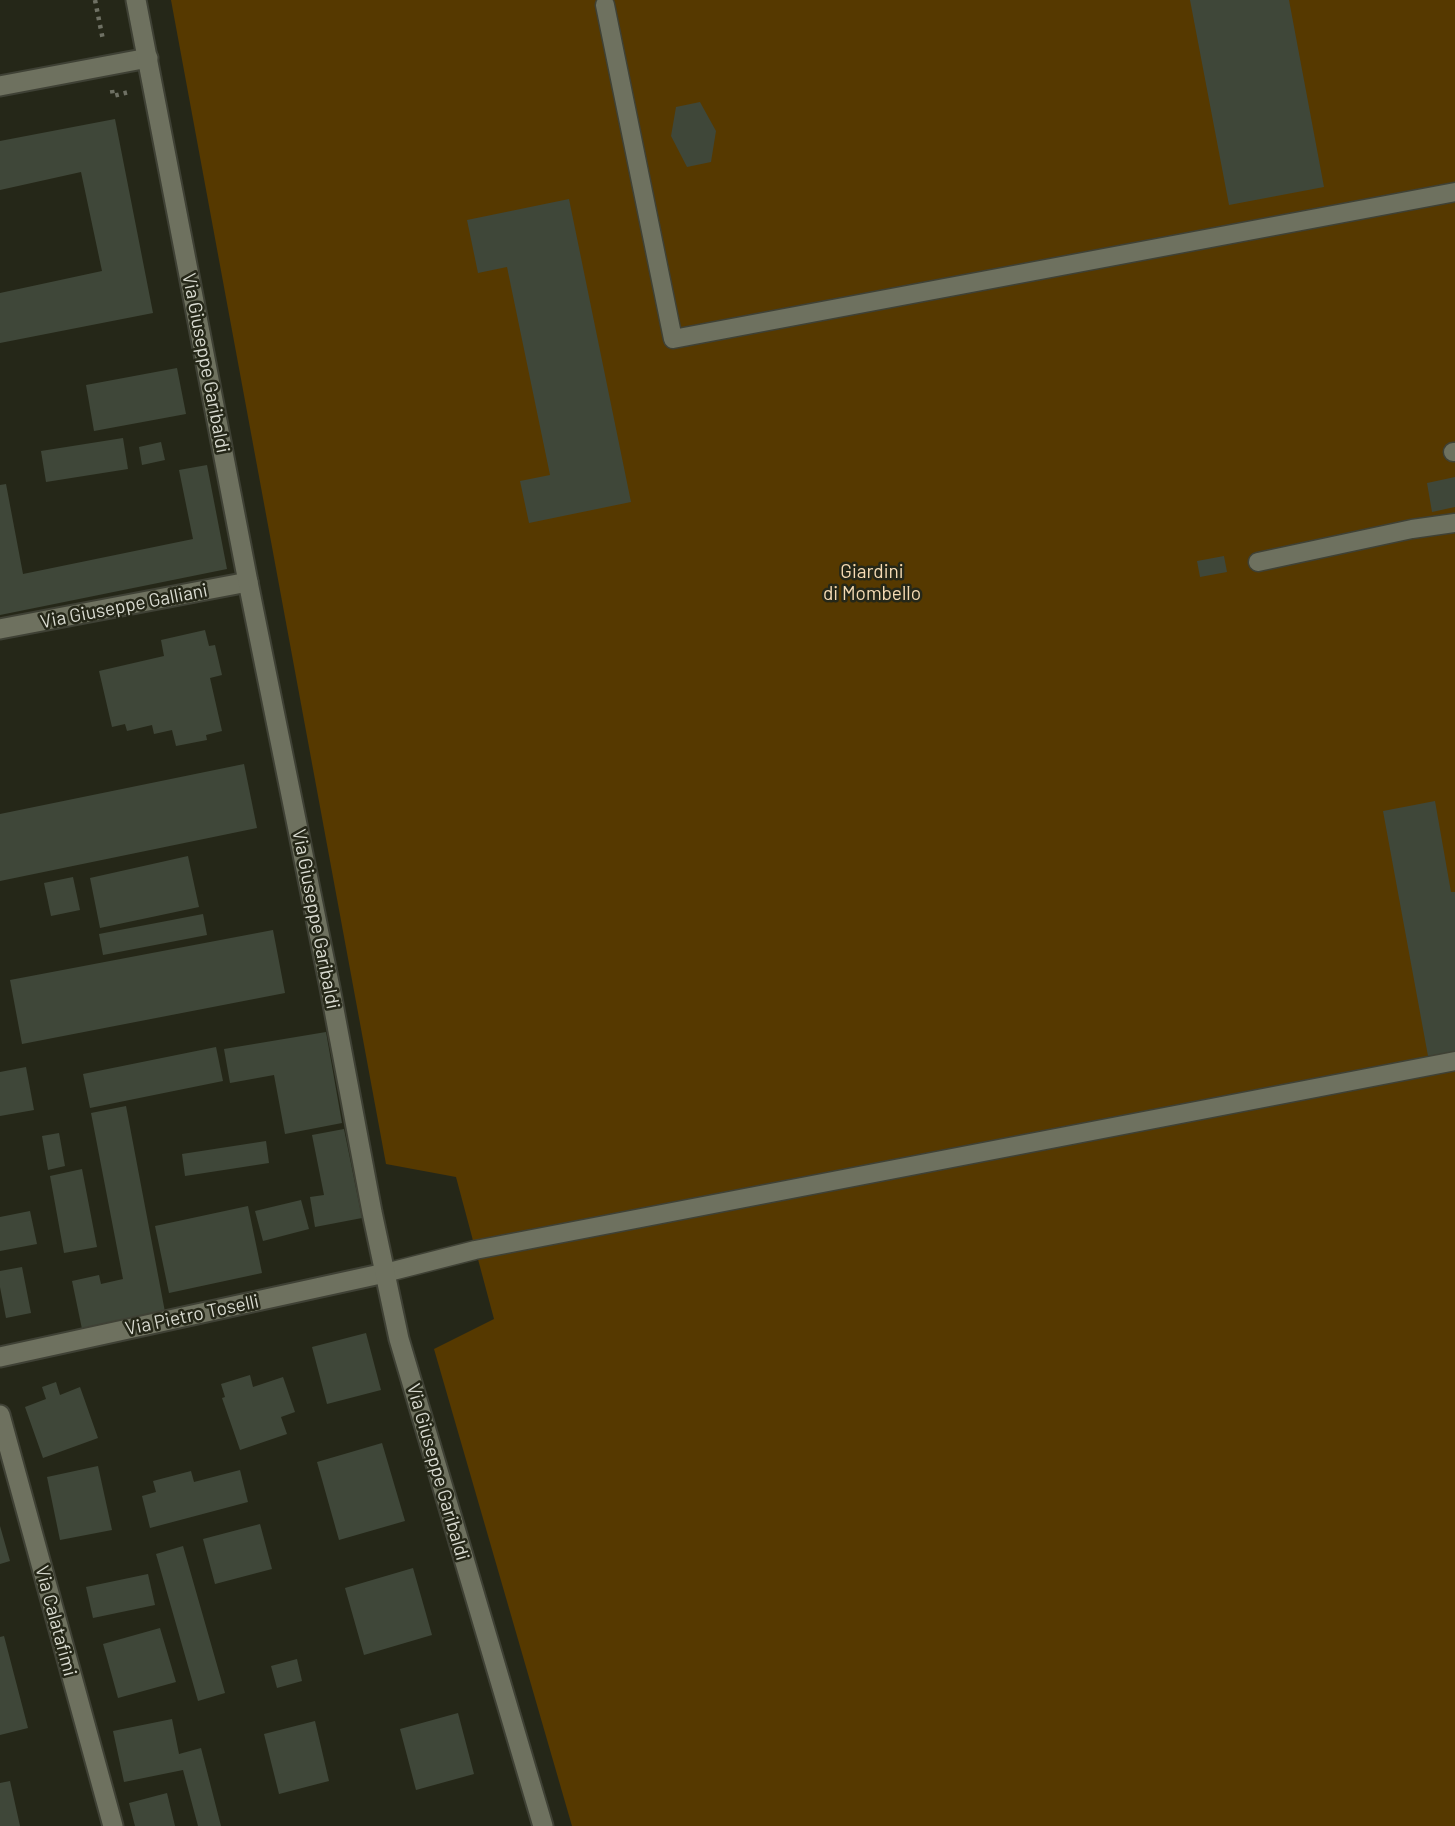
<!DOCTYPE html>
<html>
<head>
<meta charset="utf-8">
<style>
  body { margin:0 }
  canvas { display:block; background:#252718 }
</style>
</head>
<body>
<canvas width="1455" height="1826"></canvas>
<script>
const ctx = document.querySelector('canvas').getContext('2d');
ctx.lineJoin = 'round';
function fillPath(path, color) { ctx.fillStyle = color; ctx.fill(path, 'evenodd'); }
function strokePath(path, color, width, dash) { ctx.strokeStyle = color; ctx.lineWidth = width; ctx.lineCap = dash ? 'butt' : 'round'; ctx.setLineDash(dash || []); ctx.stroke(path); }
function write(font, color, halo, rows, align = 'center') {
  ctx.font = font + ' Barlow,sans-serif'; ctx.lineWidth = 5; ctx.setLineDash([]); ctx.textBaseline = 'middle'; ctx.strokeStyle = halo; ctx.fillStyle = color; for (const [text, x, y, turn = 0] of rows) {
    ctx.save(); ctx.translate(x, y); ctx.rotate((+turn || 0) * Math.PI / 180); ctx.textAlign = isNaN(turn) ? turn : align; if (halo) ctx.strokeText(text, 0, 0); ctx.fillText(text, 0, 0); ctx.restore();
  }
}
const green = new Path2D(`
  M 171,0 L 1455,0 L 1455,1826 L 572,1826 L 434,1349 L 494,1319 L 456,1177 L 386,1164 Z`);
const building = new Path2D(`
  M 1190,0 L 1289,0 L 1324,187 L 1229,205 Z
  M 700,102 L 716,131 L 711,162 L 687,167 L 671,136 L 676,107 Z
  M 115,119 L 153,313 L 0,343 L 0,293 L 102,271 L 81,172 L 0,190 L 0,141 Z
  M 569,199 L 631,502 L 529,523 L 520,481 L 550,475 L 507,267 L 478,273 L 467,220 Z
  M 177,368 L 186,414 L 94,431 L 86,385 Z
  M 123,438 L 128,469 L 46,482 L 41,451 Z
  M 161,442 L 165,460 L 142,465 L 139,447 Z
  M 207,465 L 227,569 L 0,615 L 0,485 L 6,484 L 23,574 L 193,539 L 179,470 Z
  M 1455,477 L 1455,507 L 1432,512 L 1427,483 Z
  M 1224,556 L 1227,572 L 1200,577 L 1197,561 Z
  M 205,630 L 209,646 L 215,645 L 222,675 L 210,678 L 222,731 L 206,735 L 207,740 L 176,746 L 172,730 L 154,734 L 152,725 L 127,731 L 125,724 L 112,727 L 99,671 L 164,656 L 161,640 Z
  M 244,764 L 257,828 L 0,881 L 0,814 Z
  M 1435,801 L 1451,892 L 1455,892 L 1455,1051 L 1428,1056 L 1383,811 Z
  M 188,856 L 199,907 L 100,928 L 90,878 Z
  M 73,877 L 80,910 L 51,916 L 44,883 Z
  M 203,914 L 207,935 L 103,955 L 99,934 Z
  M 273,930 L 285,993 L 22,1044 L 10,980 Z
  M 326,1032 L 342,1123 L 285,1134 L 274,1075 L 230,1083 L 224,1049 Z
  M 216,1047 L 223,1081 L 90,1108 L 83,1074 Z
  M 26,1067 L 34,1110 L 0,1116 L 0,1072 Z
  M 126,1106 L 165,1312 L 82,1329 L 72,1281 L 99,1275 L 101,1284 L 123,1279 L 91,1113 Z
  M 344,1129 L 362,1218 L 315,1227 L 310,1197 L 324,1195 L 312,1135 Z
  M 59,1133 L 65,1166 L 48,1170 L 42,1136 Z
  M 266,1141 L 269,1163 L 185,1176 L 182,1154 Z
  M 82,1169 L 97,1247 L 64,1253 L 50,1176 Z
  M 301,1200 L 309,1229 L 263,1241 L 255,1211 Z
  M 248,1206 L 262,1273 L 169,1293 L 155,1226 Z
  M 30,1211 L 37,1244 L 0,1251 L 0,1217 Z
  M 22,1267 L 31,1313 L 6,1318 L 0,1287 L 0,1271 Z
  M 366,1333 L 381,1390 L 327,1404 L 312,1347 Z
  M 250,1375 L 253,1387 L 283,1377 L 295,1412 L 281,1417 L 287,1434 L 240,1450 L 222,1398 L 225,1397 L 221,1384 Z
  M 56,1382 L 60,1395 L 80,1387 L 98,1438 L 43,1458 L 25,1407 L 46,1399 L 42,1387 Z
  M 382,1443 L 405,1521 L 339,1540 L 317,1462 Z
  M 98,1466 L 112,1530 L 60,1540 L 47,1477 Z
  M 240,1470 L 248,1502 L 150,1528 L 142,1496 L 156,1492 L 153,1481 L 191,1471 L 194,1482 Z
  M 260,1524 L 272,1569 L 215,1584 L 203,1539 Z
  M 0,1526 L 10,1561 L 0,1564 Z
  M 183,1546 L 225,1693 L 198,1701 L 156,1554 Z
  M 413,1568 L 432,1635 L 364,1655 L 345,1588 Z
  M 148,1574 L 155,1605 L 93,1618 L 86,1587 Z
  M 160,1628 L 176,1682 L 118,1698 L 103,1644 Z
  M 4,1636 L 28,1728 L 0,1735 L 0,1637 Z
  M 297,1659 L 302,1681 L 277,1688 L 271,1666 Z
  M 458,1713 L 474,1774 L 416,1790 L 400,1729 Z
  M 172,1719 L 179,1754 L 201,1748 L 221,1826 L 198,1826 L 183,1770 L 124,1782 L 113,1731 Z
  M 315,1721 L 329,1781 L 279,1794 L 264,1734 Z
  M 10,1781 L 20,1826 L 0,1826 L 0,1783 Z
  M 167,1793 L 175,1826 L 135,1826 L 129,1803 Z`);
const path = new Path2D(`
  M 95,0 L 103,40
  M 112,90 L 113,96 L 129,92`);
const service = new Path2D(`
  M 605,5 L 673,339 L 1455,192
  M 1453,452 L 1455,452
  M 1258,562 L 1412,529 L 1455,523
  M 385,1273 L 475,1250 L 1455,1061`);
const minor = new Path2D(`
  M 0,86 L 148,58
  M 0,629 L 248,582
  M 0,1357 L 385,1273
  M 0,1415 L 113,1826`);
const tertiary = new Path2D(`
  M 136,0 L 248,582 L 330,988 L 372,1212 L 399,1339 L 543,1826`);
const streetNames = [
  ["Via Giuseppe Garibaldi",206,363,79],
  ["Via Giuseppe Galliani",124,606,-11],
  ["Via Giuseppe Garibaldi",316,919,79],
  ["Via Pietro Toselli",192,1315,-12],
  ["Via Giuseppe Garibaldi",438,1472,74],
  ["Via Calatafimi",56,1621,75]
];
const parkNames = [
  ["Giardini",872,572],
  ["di Mombello",872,594]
];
fillPath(green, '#563900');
fillPath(building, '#3f4739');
strokePath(service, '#3f4135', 21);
strokePath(minor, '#3f4135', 23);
strokePath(tertiary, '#3f4135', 23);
strokePath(path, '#6f7164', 4.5, [3.5, 5]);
strokePath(service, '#6e715f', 18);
strokePath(minor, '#6e715f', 19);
strokePath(tertiary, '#6e715f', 19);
write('19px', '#d9dbd1', '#252718', streetNames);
write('19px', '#f5dbb4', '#252718', parkNames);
</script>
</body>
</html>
